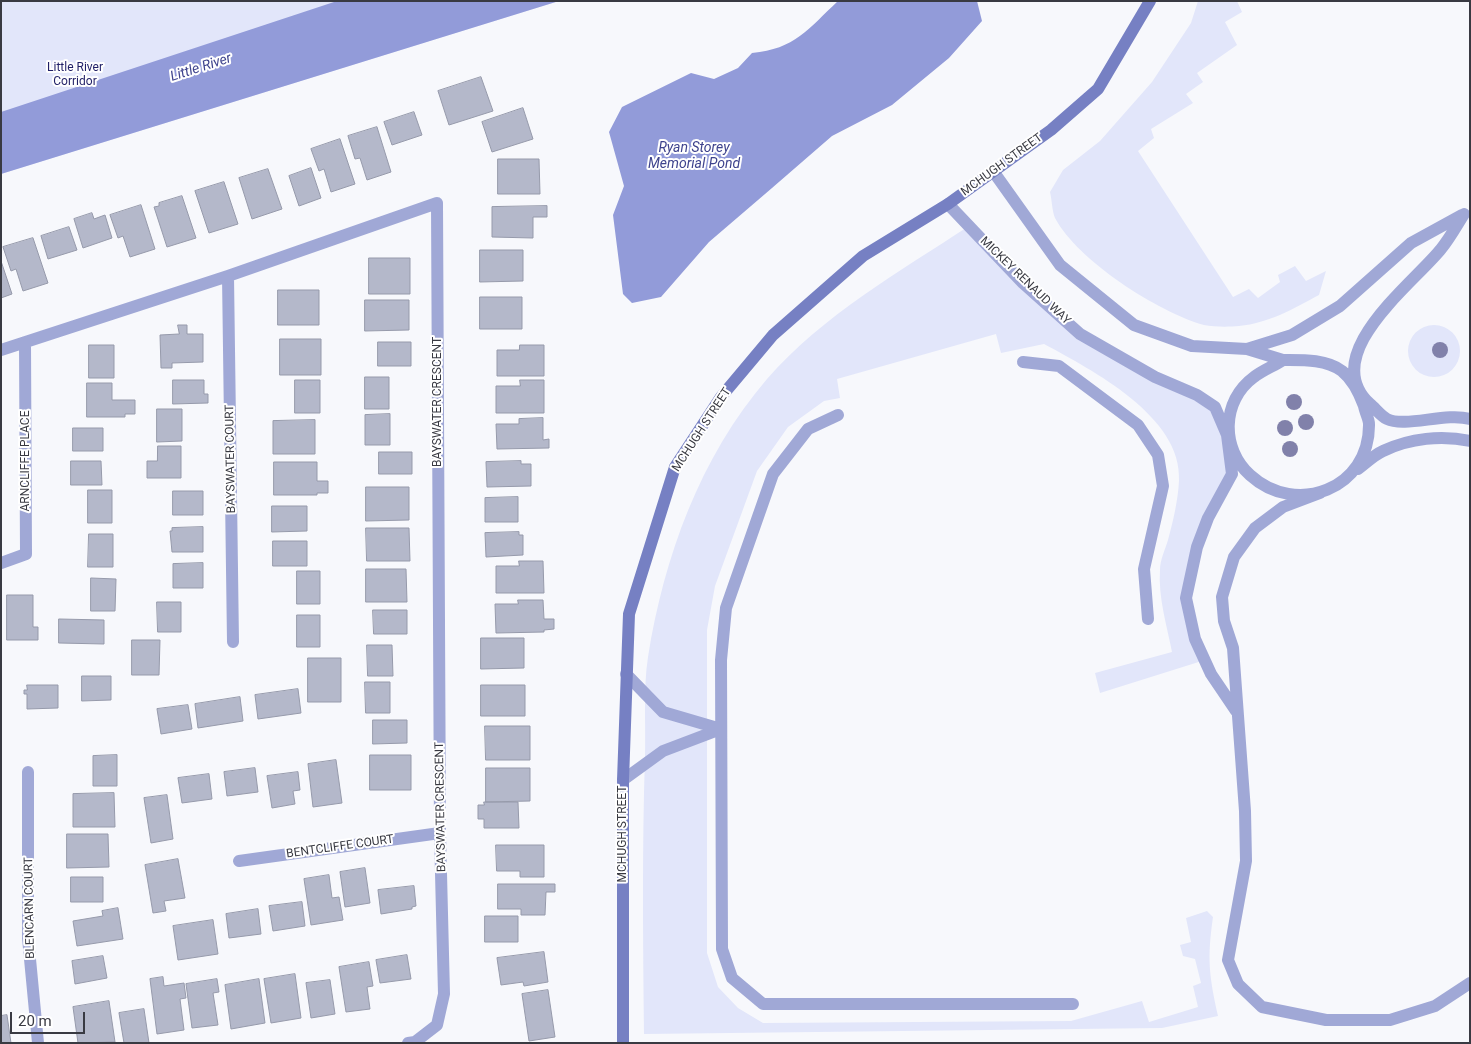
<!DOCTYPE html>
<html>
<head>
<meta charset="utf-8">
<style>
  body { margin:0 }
  #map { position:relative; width:1471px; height:1044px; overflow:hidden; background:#f7f8fc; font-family:Roboto,sans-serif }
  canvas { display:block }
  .frame { position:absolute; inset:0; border:2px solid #393a42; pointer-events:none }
  .scale { position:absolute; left:10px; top:1012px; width:75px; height:22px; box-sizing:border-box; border:2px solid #393a42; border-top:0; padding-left:6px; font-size:15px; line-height:18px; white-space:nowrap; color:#393a42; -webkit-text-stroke:4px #fff; paint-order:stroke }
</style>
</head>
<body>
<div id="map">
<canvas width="1471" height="1044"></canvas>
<div class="frame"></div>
<div class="scale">20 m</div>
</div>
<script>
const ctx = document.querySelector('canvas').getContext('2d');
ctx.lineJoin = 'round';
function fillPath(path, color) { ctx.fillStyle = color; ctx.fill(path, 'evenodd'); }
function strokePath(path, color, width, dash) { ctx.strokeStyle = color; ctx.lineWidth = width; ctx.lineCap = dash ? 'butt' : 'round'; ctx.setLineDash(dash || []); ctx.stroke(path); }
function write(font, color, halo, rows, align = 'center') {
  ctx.font = font + ' Roboto,sans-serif'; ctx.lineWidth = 4; ctx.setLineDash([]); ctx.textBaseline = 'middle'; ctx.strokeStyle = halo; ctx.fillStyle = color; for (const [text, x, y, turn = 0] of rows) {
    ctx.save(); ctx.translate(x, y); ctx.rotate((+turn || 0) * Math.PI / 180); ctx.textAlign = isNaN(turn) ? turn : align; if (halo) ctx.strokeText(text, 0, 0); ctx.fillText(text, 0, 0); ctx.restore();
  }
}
const green = new Path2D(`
  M 1,1 L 559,1 L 1,174 Z
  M 1198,1 L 1237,1 L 1242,12 L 1225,22 L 1237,45 L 1197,73 L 1203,82 L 1186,94 L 1193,103 L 1151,129 L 1154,138 L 1138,151 L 1233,297 L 1249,289 L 1258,298 L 1280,282 L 1278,275 L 1295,266 L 1306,281 L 1326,271 L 1319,295 C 1293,309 1269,323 1239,326 C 1229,327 1214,327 1204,325 C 1158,312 1078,261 1055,218 C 1052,211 1052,200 1050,192 L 1063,170 L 1100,141 L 1152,82 L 1191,23 Z
  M 969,226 L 1080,334 L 1215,407 L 1232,474 L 1208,518 L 1186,598 L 1205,660 L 1100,693 L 1095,673 L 1172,652 C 1167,626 1158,597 1160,570 C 1160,560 1165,550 1168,540 C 1173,522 1178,500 1179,481 C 1183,417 1092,370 1044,344 L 1001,353 L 996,334 L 837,379 L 840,398 L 824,401 L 788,427 L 757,471 L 715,586 L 707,630 L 707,953 L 718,987 L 738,1008 L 763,1023 L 1071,1021 L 1142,1001 L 1149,1022 L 1198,1007 L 1193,986 L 1201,983 L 1195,959 L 1183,956 L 1180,945 L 1191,942 L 1186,918 L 1207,911 L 1213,917 C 1207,959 1209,975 1218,1016 L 1162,1028 L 644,1034 C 643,941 642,848 645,756 C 646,724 643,689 648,657 C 664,557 700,457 767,379 C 823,315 899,272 969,226 Z
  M1408 351a26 26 0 1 1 52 0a26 26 0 1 1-52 0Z`);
const water = new Path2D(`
  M 337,1 L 559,1 L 1,174 L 1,112 Z
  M 838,1 L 977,1 L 982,21 L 949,58 L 892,105 L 832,136 L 772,188 L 709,242 L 661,297 L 632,303 L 623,294 L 613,215 L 624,186 L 609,132 L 622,107 L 691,73 L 714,79 L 738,68 L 752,53 C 795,49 808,29 838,1 Z`);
const building = new Path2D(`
  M 481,77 L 493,111 L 449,125 L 438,91 Z
  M 523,108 L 533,139 L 492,152 L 482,122 Z
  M 414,112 L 422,135 L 392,145 L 384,122 Z
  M 377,127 L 391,172 L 367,180 L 360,158 L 355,159 L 348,136 Z
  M 340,139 L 355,184 L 331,192 L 324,169 L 319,171 L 311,149 Z
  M 498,159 L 539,159 L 540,194 L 498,194 Z
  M 311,168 L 321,198 L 299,206 L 289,176 Z
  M 268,169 L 282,209 L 252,219 L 239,178 Z
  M 224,182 L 238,224 L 209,233 L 195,191 Z
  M 182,196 L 196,238 L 167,247 L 154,207 L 159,206 L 159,203 Z
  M 141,205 L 155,249 L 130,257 L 123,236 L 118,238 L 110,215 Z
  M 547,206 L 547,217 L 533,217 L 533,238 L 492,237 L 492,207 Z
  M 92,213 L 94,219 L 105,215 L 112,238 L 83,248 L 74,219 Z
  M 69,227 L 77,250 L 48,259 L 41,236 Z
  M 33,238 L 48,283 L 23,291 L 16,269 L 11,271 L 3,247 Z
  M 480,250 L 523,250 L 523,281 L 480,282 Z
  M 369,258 L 410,258 L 410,294 L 369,294 Z
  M 1,261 L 12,294 L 1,298 Z
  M 278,290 L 319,290 L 319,325 L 278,325 Z
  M 480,297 L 522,297 L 522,329 L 480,329 Z
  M 365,300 L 409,300 L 409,330 L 365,331 Z
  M 178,325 L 187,325 L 187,334 L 203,334 L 203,362 L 172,363 L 172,368 L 161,368 L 160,335 L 179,334 Z
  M 280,339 L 321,339 L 321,375 L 280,375 Z
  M 378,342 L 411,342 L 411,366 L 378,366 Z
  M 89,345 L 114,345 L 114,378 L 89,378 Z
  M 520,345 L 544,345 L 544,376 L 497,376 L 497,350 L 519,350 Z
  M 365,377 L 389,377 L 389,409 L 365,409 Z
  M 173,380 L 204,380 L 204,394 L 208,394 L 208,403 L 173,404 Z
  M 295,380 L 320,380 L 320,413 L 295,413 Z
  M 520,380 L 544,380 L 544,413 L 496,413 L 496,386 L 520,386 Z
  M 87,383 L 112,383 L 112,400 L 135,400 L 135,414 L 125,414 L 125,417 L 87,417 Z
  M 157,409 L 182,409 L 182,441 L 157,442 Z
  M 390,414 L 390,445 L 365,445 L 365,415 Z
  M 543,418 L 543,440 L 549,439 L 549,448 L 497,449 L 496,424 L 519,424 L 519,419 Z
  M 315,420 L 315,454 L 273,454 L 273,421 Z
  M 73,428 L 103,428 L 103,451 L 73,451 Z
  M 158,446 L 181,446 L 181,478 L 147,478 L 147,461 L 157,461 Z
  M 379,452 L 412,452 L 412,474 L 379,474 Z
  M 71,461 L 101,461 L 102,485 L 71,485 Z
  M 521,461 L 521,464 L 531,464 L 531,486 L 487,487 L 486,462 Z
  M 274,462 L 317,462 L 317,481 L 328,481 L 328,493 L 317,493 L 317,495 L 274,495 Z
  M 366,487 L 409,487 L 409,520 L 366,521 Z
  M 88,490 L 112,490 L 112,523 L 88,523 Z
  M 173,491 L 203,491 L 203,515 L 173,515 Z
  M 518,497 L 518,522 L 485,522 L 485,498 Z
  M 272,506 L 307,506 L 307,531 L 272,532 Z
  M 203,527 L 203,552 L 172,552 L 170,531 L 172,531 L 172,528 Z
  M 366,528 L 409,528 L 410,561 L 367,561 Z
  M 519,532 L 519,535 L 523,535 L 523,555 L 486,557 L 485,533 Z
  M 89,534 L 113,534 L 113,567 L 88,567 Z
  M 273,541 L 307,541 L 307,566 L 273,566 Z
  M 519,561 L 543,561 L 544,593 L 496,593 L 496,566 L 519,566 Z
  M 203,563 L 203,588 L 173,588 L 173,564 Z
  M 366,569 L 406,569 L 407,602 L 366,602 Z
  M 297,571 L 320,571 L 320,604 L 297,604 Z
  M 91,578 L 116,579 L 115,611 L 91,611 Z
  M 7,595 L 33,595 L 33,627 L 38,627 L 38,640 L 7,640 Z
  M 518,600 L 543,600 L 544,619 L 554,619 L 554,629 L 544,630 L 544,632 L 496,633 L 495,604 L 518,604 Z
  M 157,602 L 181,602 L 181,632 L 158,632 Z
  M 373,610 L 407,610 L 407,634 L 374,634 Z
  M 297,615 L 320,615 L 320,647 L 297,647 Z
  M 59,619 L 104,620 L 104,644 L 59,643 Z
  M 481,638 L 524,638 L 524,668 L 481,669 Z
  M 132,640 L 160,640 L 159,675 L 132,675 Z
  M 367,645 L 392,645 L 393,676 L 368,676 Z
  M 308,658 L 341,658 L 341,702 L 308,702 Z
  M 82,676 L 111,676 L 111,700 L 82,701 Z
  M 365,682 L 390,682 L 390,713 L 366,713 Z
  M 27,685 L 58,685 L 58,708 L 27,709 L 27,694 L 24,694 L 24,690 L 27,690 Z
  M 481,685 L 525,685 L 525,716 L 481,716 Z
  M 298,689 L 301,713 L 258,719 L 255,695 Z
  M 240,697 L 243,721 L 198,728 L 195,704 Z
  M 188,705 L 192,729 L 161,734 L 157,709 Z
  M 373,720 L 407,720 L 407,743 L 373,744 Z
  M 485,726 L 530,726 L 530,760 L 486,760 Z
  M 117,755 L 117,786 L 93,786 L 93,756 Z
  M 370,755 L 411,755 L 411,790 L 370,790 Z
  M 336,760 L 342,803 L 313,807 L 308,764 Z
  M 255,768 L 258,792 L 227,796 L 224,772 Z
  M 486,768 L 530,768 L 530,801 L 486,802 Z
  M 298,772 L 300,790 L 293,791 L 295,804 L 272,808 L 267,776 Z
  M 209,774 L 212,799 L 182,803 L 178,778 Z
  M 114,793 L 115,827 L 73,827 L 73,794 Z
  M 167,795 L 173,839 L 151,843 L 144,798 Z
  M 484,802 L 518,802 L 519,828 L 484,828 L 484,819 L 478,819 L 478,805 L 484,805 Z
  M 67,834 L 108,834 L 109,867 L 67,868 Z
  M 496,845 L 544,845 L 544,877 L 520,877 L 520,871 L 497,871 Z
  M 178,859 L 185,898 L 164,901 L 166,911 L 153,913 L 145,865 Z
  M 365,868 L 370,903 L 345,907 L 340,872 Z
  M 329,875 L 332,898 L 339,897 L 343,920 L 311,925 L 304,879 Z
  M 71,877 L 103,877 L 103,902 L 71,902 Z
  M 498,884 L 555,884 L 555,892 L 546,892 L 545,915 L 521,915 L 521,909 L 498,909 Z
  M 414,886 L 416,906 L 412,907 L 412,909 L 381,914 L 378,890 Z
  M 302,902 L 305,926 L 273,931 L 269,906 Z
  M 118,908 L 123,939 L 77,946 L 73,921 L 103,916 L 102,911 Z
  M 258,909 L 261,934 L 229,938 L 226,914 Z
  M 485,916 L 518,916 L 518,942 L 485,942 Z
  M 213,920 L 218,954 L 178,960 L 173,926 Z
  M 544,952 L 548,982 L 524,986 L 523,982 L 501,985 L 497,958 Z
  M 407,955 L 411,979 L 380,983 L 376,960 Z
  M 103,956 L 107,978 L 75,984 L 72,961 Z
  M 369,962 L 373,986 L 367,987 L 370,1009 L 346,1012 L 339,967 Z
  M 295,974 L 301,1018 L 271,1023 L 264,979 Z
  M 163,977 L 164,986 L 184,983 L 186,998 L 180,999 L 184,1030 L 157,1034 L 150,979 Z
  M 217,979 L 219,992 L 213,993 L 218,1025 L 192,1028 L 186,984 Z
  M 259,979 L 265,1023 L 231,1029 L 225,985 Z
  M 330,980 L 335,1014 L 311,1018 L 306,983 Z
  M 548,990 L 555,1037 L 529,1041 L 522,994 Z
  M 109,1001 L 115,1042 L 78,1043 L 73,1007 Z
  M 144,1009 L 149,1043 L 124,1043 L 119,1013 Z
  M 7,1015 L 11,1043 L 1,1043 L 1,1016 Z`);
const service = new Path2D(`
  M 1023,362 L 1059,366 L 1138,425 L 1158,455 L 1163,486 L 1144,569 L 1148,619
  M 838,415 L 808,429 L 773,474 L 726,608 L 721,660 L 722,949 L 732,978 L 763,1004 L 1073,1004
  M 623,780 L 663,751 L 721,729 L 663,712 L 626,674`);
const minor = new Path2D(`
  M 993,171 L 1060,265 L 1134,325 L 1192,346 L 1247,349 L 1283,360
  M 948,204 L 1023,283 L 1080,334 L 1155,377 L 1197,395 L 1215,407 L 1227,435 L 1232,474 L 1208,518 L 1197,547 L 1186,598 L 1195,639 L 1211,674 L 1236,711
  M 1464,214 C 1457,225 1450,238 1441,249 C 1414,283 1316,355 1370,404 C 1375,408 1381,416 1387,419 C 1405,428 1446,412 1470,419
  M 228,276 L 233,642
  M 1247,349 L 1292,335 L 1340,306 L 1411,243 L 1462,215
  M 1,350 L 228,276 L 437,203 L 440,833 L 444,994 L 437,1025 L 415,1042 L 408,1043
  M 1283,360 C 1302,360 1326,359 1342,371 C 1352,379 1360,395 1364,406 C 1365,412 1369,419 1369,424 C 1370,489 1296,517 1250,475 C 1221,449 1221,401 1254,377 C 1263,370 1274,366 1283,360 Z
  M 1358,469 C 1366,463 1374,455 1383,451 C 1410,438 1442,435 1470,441
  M 1320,493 L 1283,507 L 1255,528 L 1234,557 L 1222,597 L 1224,621 L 1233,648 L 1245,811 L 1246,861 L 1228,960 L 1238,984 L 1262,1007 L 1326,1020 L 1390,1020 L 1435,1006 L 1470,983
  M 1,563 L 26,554 L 25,342
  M 28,772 L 28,938 L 38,1043
  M 239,861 L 440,833`);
const secondary = new Path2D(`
  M 623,1043 L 623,780 L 629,614 L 675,467 L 721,397 L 773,335 L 863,256 L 948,204 L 1051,130 L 1098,89 L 1150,1`);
const trees = [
  [1440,350],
  [1294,402],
  [1306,422],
  [1285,428],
  [1290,449]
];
const parkNames = [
  ["Little River",75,68],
  ["Corridor",75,82]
];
const streetNames = [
  ["MCHUGH STREET",1002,165,-36],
  ["MICKEY RENAUD WAY",1025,281,44],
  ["BAYSWATER CRESCENT",438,402,-90],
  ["MCHUGH STREET",702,430,-57],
  ["BAYSWATER COURT",231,459,-91],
  ["ARNCLIFFE PLACE",26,461,-90],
  ["BAYSWATER CRESCENT",441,807,-91],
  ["MCHUGH STREET",623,834,-90],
  ["BENTCLIFFE COURT",340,847,-8],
  ["BLENCARN COURT",30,908,-91]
];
const waterNames = [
  ["Little River",201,68,-18],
  ["Ryan Storey",694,148],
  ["Memorial Pond",694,164]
];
fillPath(green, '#e2e6fa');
fillPath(water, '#929bd9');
fillPath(building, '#b4b8ca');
strokePath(building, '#969aab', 1);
strokePath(service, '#a0a8d6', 12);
strokePath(minor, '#a0a8d6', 12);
strokePath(secondary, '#7680c3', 12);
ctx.fillStyle = '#8181aa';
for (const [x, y] of trees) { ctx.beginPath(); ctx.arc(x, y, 8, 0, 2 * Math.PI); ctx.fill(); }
write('12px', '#201f66', '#fff', parkNames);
write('12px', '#393a42', '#fff', streetNames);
write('italic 14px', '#3e438d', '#fff', waterNames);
</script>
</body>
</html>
